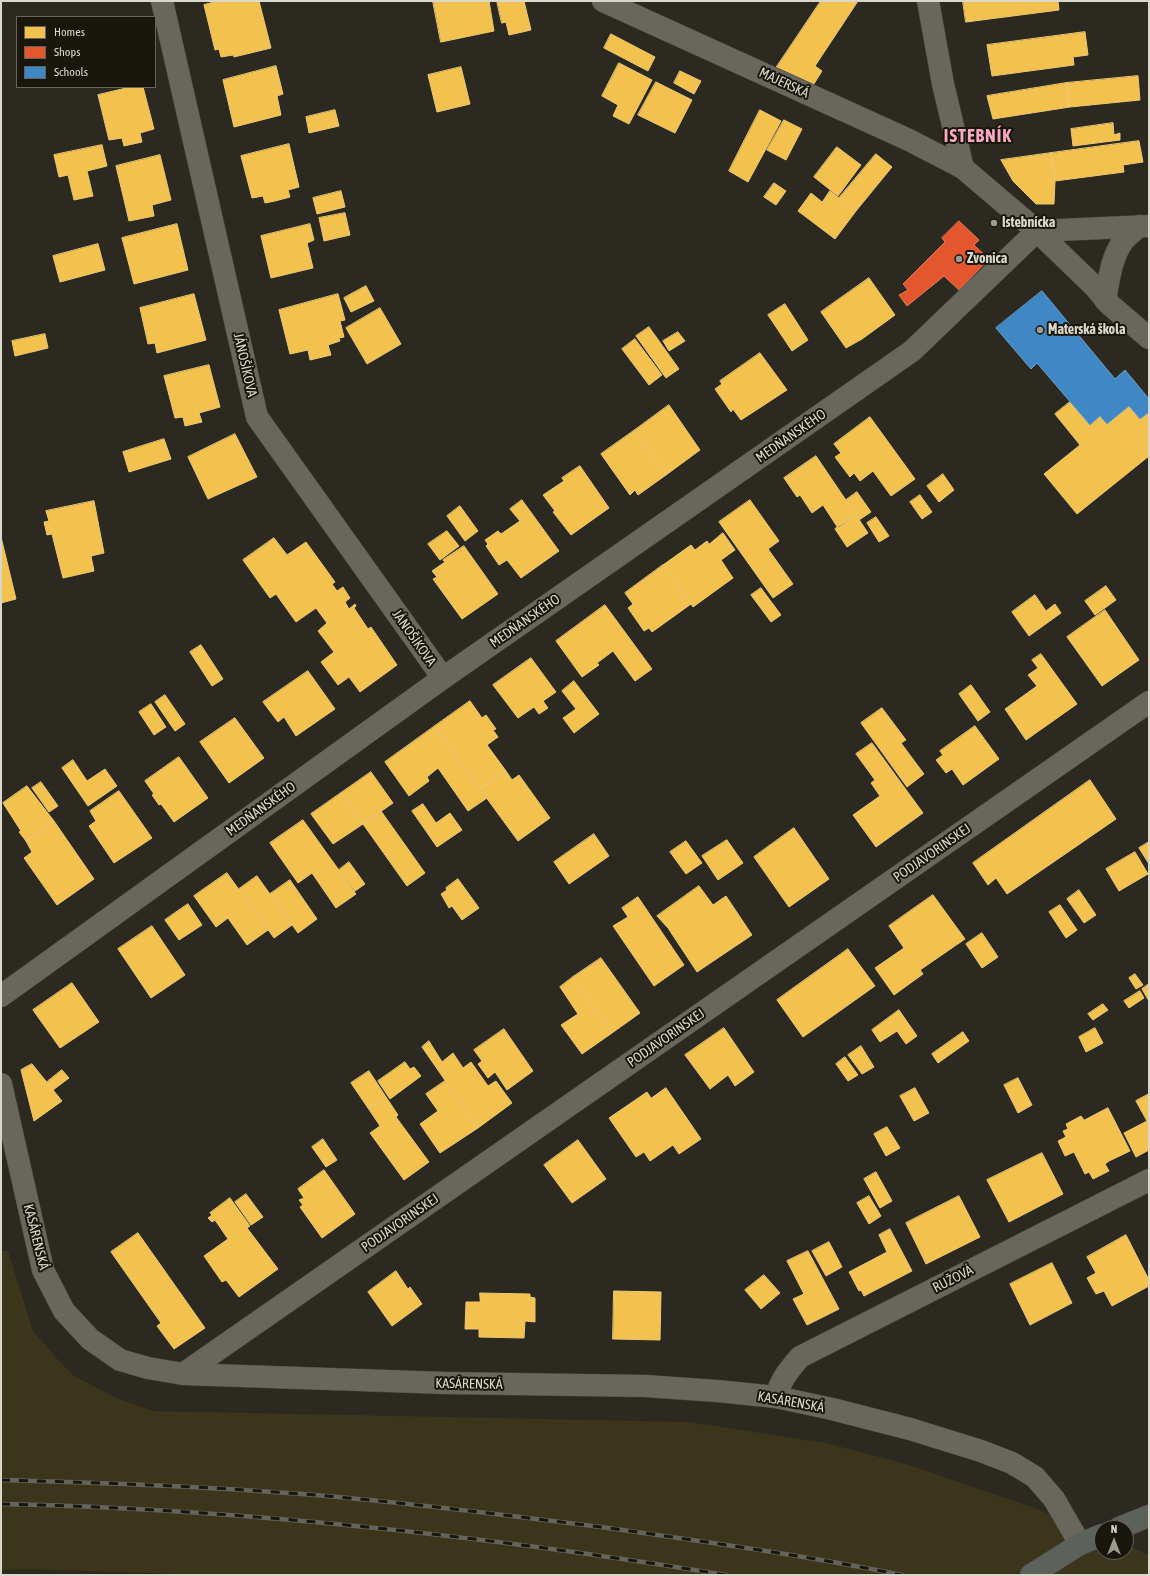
<!DOCTYPE html>
<html>
<head>
<meta charset="utf-8">
<style>
  body { margin:0 }
  #map { position:relative; width:1150px; height:1576px; overflow:hidden; background:#2c2a20; font-family:"Asap Condensed",sans-serif }
  canvas { display:block }
  .frame { position:absolute; inset:0; border:2px solid #dad7cb; pointer-events:none }
  .legend { position:absolute; left:16px; top:16px; width:140px; height:72px; box-sizing:border-box; background:#18160d; border:1px solid #666359; margin:0; padding:5px 7px; list-style:none; font-size:12px; color:#dad7cb }
  .legend li { display:flex; align-items:center; gap:8px; height:20px }
  .legend b { width:20px; border:1px solid #666359 }
  .north { position:absolute; left:1094px; top:1520px; width:40px; height:40px; box-sizing:border-box; background:#18160d; border:1px solid #666359; border-radius:50%; rotate:0deg; font-size:11px; font-weight:700; line-height:16px; text-align:center; color:#dad7cb }
  .north::after { content:''; display:block; margin:auto; width:14px; height:18px; background:#9d9a8f; clip-path:polygon(50% 0,100% 100%,50% 72%,0 100%) }
</style>
</head>
<body>
<div id="map">
<canvas width="1150" height="1576"></canvas>
<div class="frame"></div>
<ul class="legend">
<li><b style="height:11px;background:#f2c14e"></b>Homes</li>
<li><b style="height:11px;background:#e4572e"></b>Shops</li>
<li><b style="height:11px;background:#3f88c5"></b>Schools</li>
</ul>
<div class="north">N</div>
</div>
<script>
const ctx = document.querySelector('canvas').getContext('2d');
ctx.lineJoin = 'round';
function fillPath(path, color) { ctx.fillStyle = color; ctx.fill(path, 'evenodd'); }
function strokePath(path, color, width, dash) { ctx.strokeStyle = color; ctx.lineWidth = width; ctx.lineCap = dash ? 'butt' : 'round'; ctx.setLineDash(dash || []); ctx.stroke(path); }
function write(font, color, halo, rows, align = 'center') {
  ctx.font = font + ' "Asap Condensed",sans-serif'; ctx.lineWidth = 4; ctx.setLineDash([]); ctx.textBaseline = 'middle'; ctx.strokeStyle = halo; ctx.fillStyle = color; for (const [text, x, y, turn = 0] of rows) {
    ctx.save(); ctx.translate(x, y); ctx.rotate((+turn || 0) * Math.PI / 180); ctx.textAlign = isNaN(turn) ? turn : align; if (halo) ctx.strokeText(text, 0, 0); ctx.fillText(text, 0, 0); ctx.restore();
  }
}
const built = new Path2D(`
  M 1,1251 L 8,1251 L 33,1331 L 60,1362 L 73,1375 L 114,1397 L 153,1411 L 689,1422 L 826,1443 L 906,1464 L 1032,1507 L 1102,1536 L 1102,1552 L 1126,1552 L 1126,1545 L 1149,1555 L 1149,1575 L 207,1575 L 28,1569 L 1,1570 Z`);
const homes = new Path2D(`
  M 218,1 L 259,1 L 271,48 L 234,57 L 233,55 L 221,57 L 219,49 L 215,50 L 204,5 Z
  M 433,1 L 489,1 L 494,31 L 441,42 Z
  M 497,1 L 524,1 L 531,30 L 509,35 L 506,22 L 502,23 Z
  M 821,1 L 858,1 L 815,66 L 822,71 L 812,87 L 776,68 Z
  M 963,1 L 1058,1 L 1059,10 L 966,22 Z
  M 1085,32 L 1088,55 L 1073,57 L 1074,65 L 992,76 L 987,45 Z
  M 611,34 L 655,57 L 648,71 L 604,48 Z
  M 619,63 L 652,80 L 629,124 L 613,116 L 618,105 L 602,96 Z
  M 276,66 L 283,94 L 277,96 L 281,115 L 234,127 L 223,80 Z
  M 461,67 L 470,104 L 437,112 L 428,75 Z
  M 680,71 L 701,81 L 694,94 L 674,83 Z
  M 1138,76 L 1140,100 L 1070,107 L 1066,83 Z
  M 656,82 L 692,100 L 675,133 L 638,115 Z
  M 1066,83 L 1070,107 L 993,119 L 987,96 Z
  M 131,87 L 143,87 L 154,129 L 140,133 L 142,142 L 124,146 L 122,138 L 109,140 L 98,95 Z
  M 335,110 L 339,126 L 309,133 L 306,117 Z
  M 760,110 L 781,121 L 748,182 L 729,171 Z
  M 784,120 L 802,129 L 786,160 L 767,150 Z
  M 1113,123 L 1114,135 L 1120,133 L 1120,140 L 1073,146 L 1071,129 Z
  M 1139,141 L 1143,162 L 1123,165 L 1124,172 L 1055,181 L 1051,153 Z
  M 289,144 L 299,187 L 288,190 L 290,197 L 275,201 L 265,203 L 263,196 L 252,198 L 241,156 Z
  M 102,145 L 107,166 L 87,171 L 93,196 L 74,200 L 68,175 L 59,177 L 54,155 Z
  M 837,147 L 861,165 L 838,196 L 814,177 Z
  M 1051,153 L 1055,181 L 1054,204 L 1036,204 L 1013,181 L 1001,160 Z
  M 876,154 L 892,167 L 856,211 L 839,198 Z
  M 160,155 L 171,200 L 152,205 L 154,216 L 129,221 L 116,166 Z
  M 774,183 L 786,191 L 776,205 L 764,197 Z
  M 341,191 L 345,207 L 317,214 L 313,198 Z
  M 830,191 L 856,211 L 835,239 L 798,211 L 811,193 L 822,202 Z
  M 345,213 L 350,235 L 324,241 L 319,218 Z
  M 177,224 L 188,270 L 134,284 L 122,238 Z
  M 310,224 L 314,240 L 307,243 L 313,268 L 271,278 L 261,236 Z
  M 98,244 L 105,270 L 60,282 L 53,256 Z
  M 869,278 L 895,315 L 862,339 L 846,348 L 821,312 Z
  M 366,286 L 374,301 L 351,312 L 344,298 Z
  M 194,294 L 206,340 L 157,353 L 155,343 L 148,344 L 140,308 Z
  M 338,294 L 345,320 L 340,321 L 344,337 L 339,338 L 340,341 L 328,345 L 331,355 L 310,360 L 308,350 L 290,354 L 279,310 Z
  M 785,304 L 808,340 L 792,351 L 768,315 Z
  M 380,308 L 401,344 L 367,364 L 346,328 Z
  M 649,327 L 679,369 L 666,378 L 636,336 Z
  M 678,332 L 685,341 L 669,351 L 663,341 Z
  M 45,334 L 48,348 L 15,356 L 12,341 Z
  M 635,339 L 662,375 L 649,385 L 622,349 Z
  M 760,353 L 787,390 L 741,420 L 733,409 L 731,412 L 715,389 L 722,384 L 720,381 Z
  M 209,365 L 220,407 L 199,413 L 202,422 L 185,426 L 183,417 L 175,418 L 164,376 Z
  M 1070,402 L 1090,425 L 1100,416 L 1107,424 L 1129,406 L 1140,419 L 1149,412 L 1149,456 L 1077,514 L 1044,474 L 1080,445 L 1055,414 Z
  M 669,405 L 700,450 L 666,475 L 635,430 Z
  M 870,417 L 915,479 L 891,496 L 873,471 L 860,481 L 854,473 L 850,477 L 835,457 L 841,453 L 834,444 Z
  M 635,430 L 666,475 L 638,495 L 635,490 L 630,495 L 601,454 Z
  M 235,434 L 257,477 L 208,499 L 188,457 Z
  M 164,439 L 171,459 L 129,472 L 123,452 Z
  M 816,456 L 856,515 L 838,528 L 823,505 L 812,513 L 800,495 L 797,497 L 784,478 Z
  M 580,466 L 609,508 L 571,535 L 553,512 L 555,511 L 543,495 L 564,481 L 562,478 Z
  M 943,474 L 954,490 L 939,502 L 927,486 Z
  M 857,492 L 871,512 L 859,520 L 846,500 Z
  M 920,495 L 932,512 L 922,519 L 910,502 Z
  M 522,500 L 559,551 L 521,578 L 507,560 L 499,565 L 486,546 L 488,544 L 485,540 L 498,531 L 501,534 L 520,521 L 510,509 Z
  M 750,500 L 779,541 L 768,549 L 793,584 L 773,598 L 719,522 Z
  M 94,501 L 104,553 L 91,556 L 94,571 L 63,578 L 52,534 L 47,535 L 44,522 L 49,521 L 46,511 Z
  M 460,506 L 478,531 L 465,541 L 447,516 Z
  M 856,515 L 868,533 L 847,547 L 835,529 Z
  M 876,517 L 889,536 L 879,542 L 867,523 Z
  M 447,531 L 459,546 L 440,560 L 428,544 Z
  M 723,533 L 735,550 L 721,560 L 733,578 L 693,607 L 663,565 L 691,545 L 695,550 L 707,541 L 709,544 Z
  M 1,537 L 16,599 L 1,603 Z
  M 274,538 L 287,555 L 306,542 L 335,582 L 332,584 L 337,591 L 343,587 L 350,598 L 345,602 L 349,609 L 355,604 L 356,606 L 354,608 L 368,629 L 371,627 L 397,665 L 360,692 L 349,677 L 338,685 L 321,662 L 334,652 L 318,631 L 327,623 L 316,608 L 296,622 L 276,594 L 270,598 L 243,560 Z
  M 464,546 L 498,594 L 462,619 L 433,579 L 437,577 L 432,571 L 445,562 L 443,560 Z
  M 663,565 L 691,604 L 652,632 L 649,628 L 644,631 L 628,608 L 633,604 L 625,593 Z
  M 1106,586 L 1116,600 L 1095,615 L 1085,601 Z
  M 761,588 L 781,615 L 771,622 L 751,595 Z
  M 1035,595 L 1046,611 L 1055,604 L 1061,613 L 1029,636 L 1012,612 Z
  M 605,605 L 652,669 L 635,681 L 613,651 L 597,663 L 599,665 L 582,677 L 556,641 Z
  M 1105,610 L 1139,660 L 1102,686 L 1067,637 Z
  M 201,645 L 223,679 L 212,686 L 190,652 Z
  M 1041,654 L 1077,704 L 1026,740 L 1005,709 L 1037,686 L 1028,675 L 1038,668 L 1032,660 Z
  M 531,658 L 556,692 L 543,701 L 548,708 L 539,714 L 534,707 L 518,718 L 493,685 Z
  M 308,671 L 335,709 L 296,736 L 284,717 L 278,722 L 263,702 Z
  M 574,681 L 599,714 L 574,733 L 563,718 L 576,709 L 562,691 Z
  M 971,685 L 990,712 L 978,721 L 959,694 Z
  M 165,695 L 185,724 L 175,731 L 155,702 Z
  M 470,701 L 482,718 L 486,715 L 496,729 L 493,730 L 498,737 L 487,745 L 506,771 L 480,789 L 435,726 Z
  M 151,704 L 166,727 L 154,735 L 139,712 Z
  M 882,708 L 906,740 L 901,743 L 924,774 L 907,787 L 861,723 Z
  M 235,718 L 264,758 L 229,783 L 200,742 Z
  M 435,726 L 487,798 L 468,811 L 438,768 L 427,777 L 429,781 L 409,796 L 385,762 Z
  M 975,726 L 999,759 L 963,785 L 952,769 L 946,773 L 936,760 L 943,755 L 940,751 Z
  M 872,743 L 923,813 L 876,847 L 853,815 L 880,796 L 871,783 L 875,780 L 856,754 Z
  M 179,757 L 208,798 L 174,822 L 161,804 L 159,805 L 152,795 L 154,794 L 145,781 Z
  M 73,760 L 87,781 L 105,769 L 117,786 L 88,806 L 62,768 Z
  M 506,771 L 512,780 L 519,775 L 550,818 L 518,841 L 480,789 Z
  M 371,772 L 393,803 L 363,824 L 341,793 Z
  M 1090,780 L 1116,819 L 1007,894 L 996,878 L 988,885 L 973,863 Z
  M 41,782 L 58,806 L 49,812 L 32,788 Z
  M 27,786 L 54,821 L 26,841 L 19,832 L 21,831 L 3,803 Z
  M 119,791 L 152,838 L 114,863 L 89,826 L 96,821 L 90,811 Z
  M 341,793 L 363,824 L 333,844 L 311,814 Z
  M 423,804 L 436,823 L 450,813 L 462,830 L 437,847 L 412,811 Z
  M 381,811 L 425,873 L 407,886 L 363,824 Z
  M 303,820 L 356,894 L 336,908 L 312,873 L 298,883 L 270,843 Z
  M 54,821 L 94,879 L 57,905 L 24,858 L 32,852 L 26,841 Z
  M 794,828 L 829,879 L 789,907 L 754,857 Z
  M 594,834 L 609,856 L 569,884 L 554,862 Z
  M 727,840 L 743,863 L 718,880 L 702,856 Z
  M 686,841 L 702,863 L 686,874 L 670,852 Z
  M 1149,842 L 1149,864 L 1139,848 Z
  M 1135,852 L 1148,874 L 1119,891 L 1106,869 Z
  M 349,862 L 365,884 L 355,891 L 339,870 Z
  M 227,873 L 268,930 L 247,945 L 228,918 L 216,927 L 194,896 Z
  M 257,876 L 292,925 L 274,938 L 239,889 Z
  M 458,879 L 479,908 L 462,920 L 452,906 L 449,908 L 441,894 L 447,890 L 446,888 Z
  M 290,880 L 317,919 L 298,933 L 270,894 Z
  M 699,886 L 713,905 L 726,896 L 752,935 L 697,972 L 668,928 L 657,916 Z
  M 1079,890 L 1096,915 L 1084,923 L 1067,899 Z
  M 933,895 L 965,939 L 920,970 L 923,974 L 894,995 L 875,968 L 904,948 L 889,926 Z
  M 638,897 L 684,965 L 654,986 L 613,926 L 628,917 L 622,908 Z
  M 188,904 L 202,925 L 179,940 L 165,920 Z
  M 1060,905 L 1077,930 L 1066,938 L 1049,912 Z
  M 152,926 L 185,975 L 151,998 L 118,949 Z
  M 982,933 L 998,957 L 982,968 L 966,944 Z
  M 848,949 L 875,986 L 803,1037 L 777,1000 Z
  M 601,958 L 640,1013 L 612,1033 L 573,977 Z
  M 1135,974 L 1143,985 L 1136,989 L 1129,978 Z
  M 573,977 L 612,1033 L 582,1054 L 561,1025 L 578,1014 L 560,987 Z
  M 72,983 L 99,1022 L 60,1048 L 33,1010 Z
  M 1149,984 L 1149,1001 L 1142,989 Z
  M 1140,991 L 1144,998 L 1129,1008 L 1124,1001 Z
  M 1103,1004 L 1108,1010 L 1093,1020 L 1088,1014 Z
  M 899,1010 L 917,1036 L 906,1044 L 897,1031 L 880,1042 L 872,1030 Z
  M 724,1028 L 754,1072 L 735,1086 L 728,1075 L 710,1089 L 685,1055 Z
  M 1095,1028 L 1103,1043 L 1086,1052 L 1079,1037 Z
  M 504,1029 L 533,1071 L 507,1090 L 495,1072 L 488,1078 L 478,1064 L 482,1061 L 474,1050 Z
  M 963,1032 L 969,1041 L 938,1063 L 932,1054 Z
  M 429,1041 L 442,1062 L 453,1053 L 463,1068 L 471,1062 L 488,1086 L 496,1081 L 512,1103 L 478,1128 L 422,1047 Z
  M 861,1046 L 874,1067 L 862,1074 L 848,1055 Z
  M 845,1057 L 858,1075 L 848,1081 L 836,1064 Z
  M 405,1062 L 410,1069 L 414,1067 L 421,1076 L 390,1099 L 378,1081 Z
  M 32,1064 L 62,1101 L 34,1121 L 21,1070 Z
  M 62,1070 L 69,1078 L 53,1090 L 47,1082 Z
  M 369,1071 L 386,1097 L 368,1108 L 351,1083 Z
  M 1018,1078 L 1032,1105 L 1018,1113 L 1004,1085 Z
  M 445,1081 L 478,1128 L 440,1153 L 420,1124 L 438,1111 L 426,1094 Z
  M 666,1088 L 701,1139 L 679,1154 L 673,1145 L 650,1161 L 644,1152 L 636,1157 L 609,1118 L 647,1092 L 651,1098 Z
  M 915,1088 L 929,1113 L 914,1121 L 900,1096 Z
  M 1149,1094 L 1149,1150 L 1136,1157 L 1124,1133 L 1147,1121 L 1136,1101 Z
  M 386,1097 L 398,1115 L 396,1117 L 429,1162 L 404,1180 L 370,1133 L 380,1126 L 368,1108 Z
  M 1108,1108 L 1130,1151 L 1109,1161 L 1105,1164 L 1109,1171 L 1093,1179 L 1089,1172 L 1085,1174 L 1074,1152 L 1065,1156 L 1058,1141 L 1066,1137 L 1063,1131 L 1068,1129 L 1066,1124 L 1081,1116 L 1084,1120 Z
  M 887,1127 L 900,1148 L 886,1156 L 874,1134 Z
  M 323,1139 L 337,1160 L 326,1167 L 312,1147 Z
  M 578,1140 L 606,1179 L 572,1203 L 544,1165 Z
  M 1042,1153 L 1063,1194 L 1009,1222 L 987,1180 Z
  M 324,1170 L 355,1214 L 322,1238 L 300,1207 L 303,1205 L 299,1200 L 304,1198 L 298,1189 Z
  M 876,1172 L 892,1201 L 880,1208 L 864,1179 Z
  M 246,1194 L 263,1217 L 251,1225 L 235,1202 Z
  M 869,1196 L 881,1216 L 869,1224 L 857,1203 Z
  M 959,1196 L 980,1237 L 926,1264 L 906,1223 Z
  M 230,1198 L 250,1226 L 247,1228 L 278,1269 L 239,1297 L 226,1280 L 222,1282 L 204,1256 L 228,1239 L 215,1220 L 212,1222 L 208,1218 L 212,1215 L 210,1213 Z
  M 890,1229 L 912,1271 L 864,1296 L 861,1290 L 859,1291 L 849,1272 L 887,1252 L 879,1235 Z
  M 138,1233 L 205,1328 L 174,1349 L 157,1326 L 161,1323 L 111,1252 Z
  M 1126,1235 L 1149,1280 L 1149,1286 L 1112,1306 L 1104,1291 L 1096,1294 L 1087,1278 L 1096,1273 L 1087,1257 Z
  M 829,1242 L 842,1267 L 826,1276 L 812,1251 Z
  M 808,1251 L 839,1309 L 807,1325 L 793,1299 L 804,1294 L 787,1261 Z
  M 1052,1263 L 1072,1303 L 1030,1325 L 1010,1284 Z
  M 396,1271 L 408,1289 L 410,1287 L 422,1304 L 392,1326 L 368,1292 Z
  M 764,1275 L 780,1293 L 761,1309 L 745,1290 Z
  M 614,1291 L 661,1292 L 660,1340 L 613,1339 Z
  M 480,1293 L 530,1294 L 530,1297 L 535,1298 L 535,1322 L 525,1321 L 524,1338 L 479,1337 L 479,1329 L 465,1329 L 466,1302 L 480,1302 Z`);
const shops = new Path2D(`
  M 959,221 L 979,240 L 974,245 L 989,259 L 959,290 L 944,276 L 907,306 L 899,295 L 908,290 L 903,284 L 945,242 L 942,238 Z`);
const schools = new Path2D(`
  M 1042,291 L 1115,379 L 1125,370 L 1149,399 L 1149,412 L 1140,419 L 1129,406 L 1107,424 L 1100,416 L 1090,425 L 1037,363 L 1031,369 L 996,328 Z`);
const minor = new Path2D(`
  M 162,1 L 257,417 L 443,678
  M 603,1 L 909,140 L 963,168 L 1037,231 L 1095,287 L 1109,304 L 1149,338
  M 928,1 L 943,84 L 963,168
  M 1037,231 L 1149,226
  M 1105,300 C 1109,280 1111,258 1123,241 C 1127,236 1134,231 1139,226
  M 1,996 L 443,678 L 912,351 L 1037,231
  M 1,1084 L 43,1270 L 64,1311 L 90,1339 L 120,1360 L 148,1368 L 183,1374 L 446,1383 L 645,1386 L 717,1391 L 776,1397 L 832,1409 L 910,1429 L 981,1451 L 1012,1463 L 1035,1477 L 1054,1499 L 1080,1544
  M 183,1374 L 1149,702
  M 776,1397 C 781,1379 788,1371 800,1357 L 1149,1180`);
const major = new Path2D(`
  M 1119,1528 L 1149,1516
  M 1031,1575 L 1080,1544 L 1102,1535`);
const rail = new Path2D(`
  M 1,1480 C 113,1483 226,1487 338,1497 C 426,1505 513,1516 601,1527 C 701,1541 802,1555 902,1575
  M 1,1504 C 244,1509 486,1536 726,1575`);
const markers = [
  [994,223,4,"#9d9a8f"],
  [959,259,4,"#9d9a8f"],
  [1040,330,4,"#9d9a8f"]
];
const streetNames = [
  ["MAJERSKÁ",784,83,25],
  ["JÁNOŠÍKOVA",245,365,77],
  ["MEDŇANSKÉHO",791,436,-35],
  ["MEDŇANSKÉHO",525,621,-35],
  ["JÁNOŠÍKOVA",414,638,55],
  ["MEDŇANSKÉHO",261,809,-36],
  ["PODJAVORINSKEJ",932,853,-35],
  ["PODJAVORINSKEJ",666,1038,-35],
  ["PODJAVORINSKEJ",400,1223,-35],
  ["KASÁRENSKÁ",36,1237,76],
  ["RUŽOVÁ",953,1279,-27],
  ["KASÁRENSKÁ",469,1384,1],
  ["KASÁRENSKÁ",791,1402,10]
];
const poiNames = [
  ["Istebnícka",1002,223],
  ["Zvonica",967,259],
  ["Materská škola",1048,330]
];
const districtNames = [
  ["ISTEBNÍK",978,136]
];
fillPath(built, '#3b351c');
fillPath(homes, '#f2c14e');
strokePath(homes, '#ebc874', 1);
fillPath(shops, '#e4572e');
strokePath(shops, '#e17d5d', 1);
fillPath(schools, '#3f88c5');
strokePath(schools, '#6ea0c7', 1);
strokePath(minor, '#47453c', 23);
strokePath(major, '#47453c', 23);
strokePath(minor, '#68665d', 22);
strokePath(major, '#5c615c', 22);
strokePath(rail, '#65635c', 4.5);
strokePath(rail, '#18160d', 3, [9]);
for (const [x, y, r, color] of markers) { const dot = new Path2D(); dot.arc(x, y, r, 0, 2 * Math.PI); ctx.fillStyle = color; ctx.fill(dot); strokePath(dot, '#18160d', 1.5); }
write('14px', '#dad7cb', '#18160d', streetNames);
write('bold 14px', '#dad7cb', '#18160d', poiNames, 'left');
ctx.letterSpacing = '1px';
write('bold 18px', '#f9a8c3', '#18160d', districtNames);
ctx.letterSpacing = '0px';
</script>
</body>
</html>
